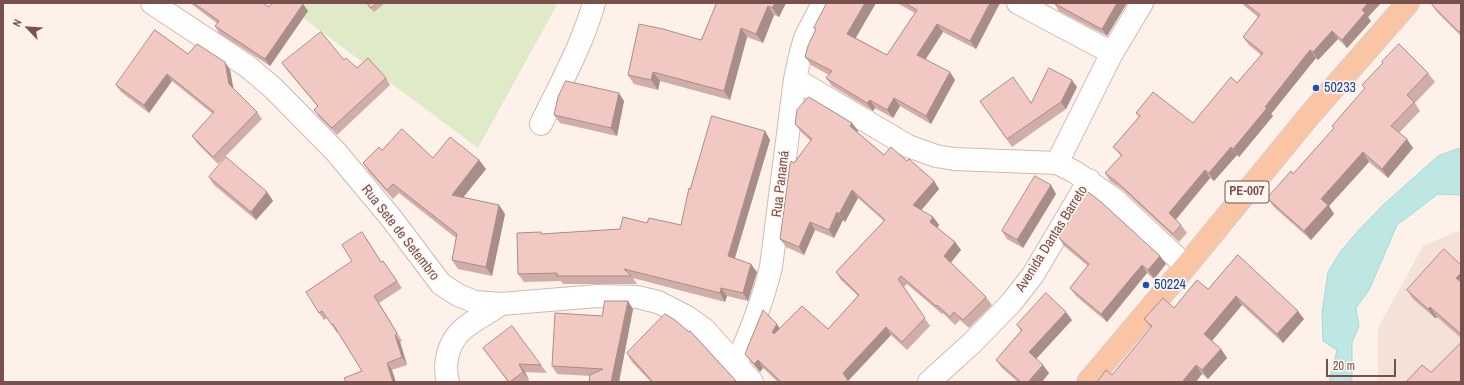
<!DOCTYPE html>
<html>
<head>
<meta charset="utf-8">
<style>
  body { margin:0 }
  #map { position:relative; width:1464px; height:385px; overflow:hidden; background:#fdf1ea; font-family:"Archivo Narrow",sans-serif }
  canvas { display:block }
  .frame { position:absolute; inset:0; border:4px solid #78514d; pointer-events:none }
  .north { position:absolute; left:8px; top:8px; width:40px; height:40px; -webkit-text-stroke:3px #fff6f1; paint-order:stroke; rotate:295deg; font-size:11px; font-weight:700; line-height:16px; text-align:center; color:#78514d }
  .north::after { content:''; display:block; margin:auto; width:14px; height:18px; background:#78514d; clip-path:polygon(50% 0,100% 100%,50% 72%,0 100%) }
  .scale { position:absolute; left:1326px; top:359px; width:70px; height:18px; box-sizing:border-box; border:2px solid #78514d; border-top:0; padding-left:5px; font-size:12px; line-height:14px; white-space:nowrap; color:#78514d; -webkit-text-stroke:3px #fff6f1; paint-order:stroke }
</style>
</head>
<body>
<div id="map">
<canvas width="1464" height="385"></canvas>
<div class="frame"></div>
<div class="north">N</div>
<div class="scale">20 m</div>
</div>
<script>
const ctx = document.querySelector('canvas').getContext('2d');
ctx.lineJoin = 'round';
function fillPath(path, color) { ctx.fillStyle = color; ctx.fill(path, 'evenodd'); }
function strokePath(path, color, width, dash) { ctx.strokeStyle = color; ctx.lineWidth = width; ctx.lineCap = dash ? 'butt' : 'round'; ctx.setLineDash(dash || []); ctx.stroke(path); }
function write(font, color, halo, rows, align = 'center') {
  ctx.font = font + ' "Archivo Narrow",sans-serif'; ctx.lineWidth = 3.5; ctx.setLineDash([]); ctx.textBaseline = 'middle'; ctx.strokeStyle = halo; ctx.fillStyle = color; for (const [text, x, y, turn = 0] of rows) {
    ctx.save(); ctx.translate(x, y); ctx.rotate((+turn || 0) * Math.PI / 180); ctx.textAlign = isNaN(turn) ? turn : align; if (halo) ctx.strokeText(text, 0, 0); ctx.fillText(text, 0, 0); ctx.restore();
  }
}
const residential = new Path2D(`
  M 1461,230 L 1461,382 L 1378,382 L 1378,328 L 1423,246 Z`);
const green = new Path2D(`
  M 283,3 L 558,3 L 478,148 Z`);
const water = new Path2D(`
  M 1461,148 L 1461,195 L 1438,194 L 1397,225 L 1369,290 L 1356,308 L 1359,326 L 1352,343 L 1352,382 L 1329,382 L 1337,350 L 1323,341 L 1322,313 L 1328,272 L 1341,251 L 1358,231 L 1383,205 L 1438,156 Z`);
const street = new Path2D(`
  M 152,3 L 247,66 L 273,88 L 336,152 L 392,219 L 441,284 L 458,295 L 475,302 L 501,304 L 597,296 L 637,297 L 658,302 L 687,317 L 704,329 L 752,382
  M 1018,3 L 1112,53
  M 795,79 L 908,146 L 936,156 L 954,159 L 1057,163 L 1075,172 L 1114,199 L 1186,266
  M 541,124 C 560,84 582,46 594,3
  M 1057,163 L 1112,53 L 1142,3
  M 736,365 C 750,333 763,301 771,267 L 795,79 L 801,52 L 805,38 L 823,3
  M 448,382 C 443,364 448,343 462,330 C 473,320 489,313 501,304
  M 929,382 L 973,342 L 1011,303 L 1033,275 L 1089,180`);
const primary = new Path2D(`
  M 1088,382 L 1186,266 L 1309,116 L 1408,3`);
const wall = new Path2D(`
  M 190,3 L 263,3 L 269,7 L 308,11 L 270,66 L 219,33 L 215,26 L 217,23 L 210,18 Z
  M 366,3 L 385,3 L 374,12 Z
  M 717,3 L 786,3 L 779,17 L 774,15 L 763,43 L 747,37 L 730,100 L 660,81 L 658,90 L 634,84 L 628,75 L 701,40 Z
  M 827,3 L 876,3 L 856,38 L 887,55 L 915,13 L 897,3 L 1000,3 L 976,49 L 943,32 L 926,59 L 955,80 L 931,124 L 900,106 L 893,118 L 875,108 L 873,111 L 832,86 L 826,78 L 829,75 L 811,65 L 805,57 L 816,30 L 814,28 Z
  M 1054,3 L 1127,3 L 1107,36 L 1059,11 Z
  M 1241,3 L 1381,3 L 1368,17 L 1371,21 L 1347,48 L 1338,39 L 1318,60 L 1316,58 L 1271,114 L 1273,116 L 1239,157 L 1237,155 L 1214,181 L 1210,178 L 1176,220 L 1181,225 L 1187,233 L 1179,242 L 1123,190 L 1110,181 L 1105,173 L 1121,156 L 1113,147 L 1139,117 L 1136,113 L 1193,123 L 1237,83 L 1261,55 L 1249,45 L 1243,37 L 1258,17 Z
  M 1461,3 L 1461,36 L 1437,12 L 1432,5 Z
  M 188,54 L 230,70 L 233,89 L 257,112 L 262,119 L 218,164 L 197,143 L 192,136 L 213,114 L 172,81 L 149,113 L 121,92 L 116,85 Z
  M 344,60 L 357,68 L 386,78 L 390,85 L 337,135 L 319,117 L 314,110 L 318,107 L 287,70 L 282,63 Z
  M 1382,62 L 1428,73 L 1435,82 L 1415,103 L 1420,111 L 1399,133 L 1413,148 L 1388,178 L 1369,162 L 1329,206 L 1334,214 L 1311,240 L 1274,207 L 1267,198 L 1293,174 L 1334,129 L 1332,126 L 1365,89 L 1362,85 L 1383,64 Z
  M 1077,87 L 1066,109 L 1012,147 L 980,101 L 1031,103 Z
  M 624,101 L 617,136 L 560,123 L 554,115 Z
  M 852,123 L 858,131 L 857,132 L 884,155 L 907,161 L 934,181 L 939,189 L 921,210 L 933,217 L 939,225 L 937,228 L 955,242 L 961,250 L 951,263 L 986,297 L 992,305 L 969,328 L 960,320 L 955,325 L 943,313 L 942,314 L 907,284 L 904,287 L 930,326 L 907,350 L 891,335 L 848,381 L 849,382 L 778,382 L 763,368 L 760,372 L 751,362 L 745,354 L 780,328 L 828,329 L 858,296 L 841,280 L 836,272 L 884,221 L 858,198 L 845,222 L 843,220 L 834,238 L 815,230 L 804,255 L 786,247 L 780,239 L 794,163 L 811,141 L 801,132 L 795,124 Z
  M 765,131 L 770,140 L 735,258 L 757,272 L 748,301 L 727,296 L 725,302 L 633,278 L 637,284 L 563,284 L 561,281 L 524,282 L 518,274 L 542,234 L 620,229 L 647,223 L 681,225 Z
  M 382,150 L 433,158 L 479,160 L 486,169 L 463,197 L 499,205 L 505,214 L 492,276 L 458,269 L 452,260 L 456,238 L 399,193 L 393,199 L 369,172 L 363,163 Z
  M 209,177 L 267,192 L 273,201 L 256,220 L 214,185 Z
  M 1051,185 L 1056,194 L 1023,248 L 1007,239 L 1002,231 Z
  M 1059,238 L 1160,256 L 1166,264 L 1154,279 L 1147,273 L 1107,322 L 1076,296 L 1070,288 L 1088,266 L 1064,246 Z
  M 367,239 L 381,262 L 383,261 L 402,288 L 379,303 L 402,341 L 400,342 L 407,365 L 392,370 L 362,371 L 338,332 L 337,333 L 327,318 L 324,320 L 319,313 L 352,261 Z
  M 1238,255 L 1304,319 L 1283,343 L 1242,305 L 1212,341 L 1221,349 L 1227,358 L 1208,379 L 1202,374 L 1112,375 L 1151,328 L 1144,319 L 1174,308 L 1208,289 Z
  M 1461,265 L 1461,338 L 1437,317 L 1435,318 L 1413,299 L 1407,290 Z
  M 633,309 L 619,382 L 589,382 L 590,376 L 557,374 L 552,366 L 602,316 Z
  M 1072,320 L 1036,359 L 1049,373 L 1042,382 L 1018,382 L 1002,368 L 996,360 L 1021,331 L 1017,325 Z
  M 483,348 L 541,365 L 547,373 L 525,372 L 529,380 L 527,382 L 508,382 Z
  M 627,353 L 737,382 L 651,382 L 632,362 Z`);
const shadedWall = new Path2D(`
  M 775,3 L 786,3 L 779,17 L 772,8 Z
  M 865,3 L 876,3 L 853,42 L 847,34 Z
  M 990,3 L 1000,3 L 976,49 L 970,41 Z
  M 1117,3 L 1127,3 L 1107,36 L 1102,29 Z
  M 1368,3 L 1381,3 L 1368,17 L 1371,21 L 1347,48 L 1342,40 L 1362,10 Z
  M 303,4 L 308,11 L 270,66 L 265,59 Z
  M 768,6 L 774,15 L 763,43 L 756,34 Z
  M 937,24 L 943,32 L 923,63 L 917,55 Z
  M 741,28 L 747,37 L 730,100 L 724,91 Z
  M 1332,31 L 1338,39 L 1318,60 L 1313,52 Z
  M 1310,50 L 1316,58 L 1271,114 L 1273,116 L 1239,157 L 1233,149 L 1265,107 Z
  M 225,62 L 230,70 L 234,91 L 229,84 Z
  M 653,72 L 660,81 L 658,90 L 651,80 Z
  M 950,72 L 955,80 L 931,124 L 926,116 Z
  M 167,74 L 172,81 L 149,113 L 144,105 Z
  M 1072,80 L 1077,87 L 1066,109 L 1061,102 Z
  M 619,93 L 624,101 L 617,136 L 611,128 Z
  M 894,98 L 900,106 L 893,118 L 887,110 Z
  M 870,100 L 875,108 L 873,111 L 867,103 Z
  M 852,123 L 858,131 L 855,134 L 850,126 Z
  M 765,131 L 770,140 L 733,264 L 728,256 Z
  M 1407,139 L 1413,148 L 1388,178 L 1382,169 Z
  M 1231,147 L 1237,155 L 1214,181 L 1209,173 Z
  M 1363,152 L 1369,162 L 1329,206 L 1334,214 L 1311,240 L 1304,231 L 1321,199 Z
  M 479,160 L 486,169 L 458,204 L 452,195 Z
  M 1205,170 L 1210,178 L 1174,221 L 1169,213 Z
  M 934,181 L 939,189 L 919,213 L 913,205 Z
  M 1051,185 L 1056,194 L 1023,248 L 1017,240 Z
  M 852,190 L 858,198 L 845,222 L 839,214 Z
  M 267,192 L 273,201 L 256,220 L 251,212 Z
  M 499,205 L 505,214 L 492,276 L 486,267 Z
  M 837,212 L 843,220 L 834,238 L 829,230 Z
  M 933,217 L 939,225 L 936,230 L 930,222 Z
  M 810,222 L 815,230 L 804,255 L 799,247 Z
  M 955,242 L 961,250 L 949,264 L 944,256 Z
  M 1160,256 L 1166,264 L 1154,279 L 1148,270 Z
  M 751,264 L 757,272 L 748,301 L 743,293 Z
  M 1142,265 L 1147,273 L 1107,322 L 1101,314 Z
  M 1461,273 L 1461,285 L 1456,278 Z
  M 721,288 L 727,296 L 725,302 L 720,293 Z
  M 374,296 L 379,303 L 402,341 L 397,333 Z
  M 1236,296 L 1242,305 L 1210,343 L 1204,334 Z
  M 628,301 L 633,309 L 619,382 L 611,382 Z
  M 1430,307 L 1437,317 L 1435,318 L 1428,309 Z
  M 1298,311 L 1304,319 L 1283,343 L 1277,334 Z
  M 1066,312 L 1072,320 L 1035,360 L 1029,352 Z
  M 777,324 L 782,332 L 777,340 L 772,332 Z
  M 886,327 L 891,335 L 848,381 L 843,373 Z
  M 395,335 L 400,342 L 407,365 L 402,357 Z
  M 1221,349 L 1227,358 L 1208,379 L 1202,370 Z
  M 758,360 L 763,368 L 760,372 L 754,364 Z
  M 387,363 L 392,370 L 396,382 L 393,382 Z
  M 519,364 L 525,372 L 529,380 L 523,372 Z
  M 1043,365 L 1049,373 L 1042,382 L 1028,382 Z
  M 1196,365 L 1202,374 L 1196,382 L 1182,382 Z`);
const building = new Path2D(`
  M 194,3 L 263,3 L 269,7 L 272,3 L 302,3 L 303,4 L 265,59 L 215,26 L 219,21 L 205,11 Z
  M 367,3 L 377,3 L 371,8 Z
  M 717,3 L 775,3 L 772,8 L 768,6 L 756,34 L 741,28 L 724,91 L 653,72 L 651,80 L 628,75 L 639,24 L 663,29 L 701,40 Z
  M 827,3 L 865,3 L 847,34 L 887,55 L 917,10 L 905,3 L 990,3 L 970,41 L 937,24 L 917,55 L 950,72 L 926,116 L 894,98 L 887,110 L 870,100 L 867,103 L 826,78 L 832,71 L 805,57 L 808,46 L 816,29 L 814,28 Z
  M 1054,3 L 1117,3 L 1102,29 Z
  M 1245,3 L 1368,3 L 1362,10 L 1365,13 L 1342,40 L 1332,31 L 1313,52 L 1310,50 L 1265,107 L 1267,108 L 1233,149 L 1231,147 L 1209,173 L 1205,170 L 1169,213 L 1181,225 L 1173,234 L 1117,182 L 1105,173 L 1122,155 L 1113,147 L 1140,116 L 1136,113 L 1153,92 L 1193,123 L 1231,77 L 1237,83 L 1263,53 L 1243,37 L 1260,15 Z
  M 1434,3 L 1461,3 L 1461,31 L 1459,32 L 1432,5 Z
  M 155,30 L 188,54 L 197,44 L 225,62 L 229,84 L 257,112 L 213,157 L 192,136 L 214,112 L 167,74 L 144,105 L 116,85 Z
  M 321,32 L 344,60 L 346,58 L 357,68 L 368,58 L 386,78 L 332,128 L 314,110 L 318,106 L 282,63 Z
  M 1399,44 L 1428,73 L 1407,95 L 1414,102 L 1391,126 L 1407,139 L 1382,169 L 1363,152 L 1321,199 L 1328,205 L 1304,231 L 1267,198 L 1291,171 L 1293,174 L 1334,128 L 1332,126 L 1365,88 L 1362,85 L 1383,63 L 1382,62 Z
  M 1049,68 L 1072,80 L 1061,102 L 1007,139 L 980,101 L 1013,77 L 1031,103 Z
  M 566,81 L 619,93 L 611,128 L 554,115 L 558,97 Z
  M 809,97 L 852,123 L 850,126 L 884,155 L 891,147 L 907,161 L 909,159 L 934,181 L 913,205 L 933,217 L 930,222 L 955,242 L 944,256 L 986,297 L 963,320 L 954,312 L 950,317 L 937,305 L 936,306 L 901,276 L 898,279 L 925,318 L 902,342 L 886,327 L 843,373 L 849,382 L 781,382 L 758,360 L 754,364 L 745,354 L 763,310 L 777,324 L 772,332 L 774,334 L 802,306 L 828,329 L 859,295 L 836,272 L 885,220 L 852,190 L 839,214 L 837,212 L 829,230 L 810,222 L 799,247 L 780,239 L 790,164 L 791,161 L 794,163 L 812,139 L 795,124 L 797,110 Z
  M 712,116 L 765,131 L 728,256 L 751,264 L 743,293 L 721,288 L 720,293 L 624,269 L 631,276 L 557,276 L 557,273 L 518,274 L 517,233 L 541,232 L 541,234 L 620,229 L 623,217 L 647,223 L 649,218 L 681,225 L 689,188 L 690,189 Z
  M 402,129 L 433,158 L 450,137 L 479,160 L 452,195 L 499,205 L 486,267 L 452,260 L 457,234 L 393,184 L 387,190 L 363,163 L 379,147 L 382,150 Z
  M 226,157 L 267,192 L 251,212 L 209,177 Z
  M 1035,176 L 1051,185 L 1017,240 L 1002,231 Z
  M 1088,192 L 1100,201 L 1160,256 L 1148,270 L 1142,265 L 1101,314 L 1070,288 L 1089,264 L 1059,238 L 1081,200 Z
  M 362,232 L 381,262 L 383,261 L 397,281 L 374,296 L 397,333 L 395,335 L 402,357 L 387,363 L 393,382 L 346,382 L 344,378 L 362,371 L 333,324 L 332,325 L 322,311 L 319,313 L 306,292 L 352,261 L 342,245 Z
  M 1444,249 L 1461,265 L 1461,273 L 1456,278 L 1461,282 L 1461,334 L 1430,307 L 1428,309 L 1407,290 Z
  M 1238,255 L 1298,311 L 1277,334 L 1236,296 L 1204,334 L 1221,349 L 1202,370 L 1196,365 L 1182,382 L 1097,382 L 1106,370 L 1112,375 L 1152,326 L 1144,319 L 1163,298 L 1174,308 L 1197,280 L 1208,289 Z
  M 1046,293 L 1066,312 L 1029,352 L 1043,365 L 1028,382 L 1021,382 L 996,360 L 1022,330 L 1017,325 Z
  M 605,301 L 628,301 L 611,382 L 589,382 L 590,375 L 603,369 L 552,366 L 555,313 L 602,316 Z
  M 665,314 L 675,320 L 689,332 L 690,331 L 737,382 L 653,382 L 627,353 Z
  M 512,326 L 541,365 L 519,364 L 523,372 L 510,382 L 509,382 L 483,348 Z
  M 1461,343 L 1461,382 L 1406,382 L 1422,365 L 1431,372 Z`);
const markers = [
  [1316,88,4,"#1a4fb4"],
  [1146,285,4,"#1a4fb4"]
];
const shields = [
  [1247,192,44]
];
const shieldNames = [
  ["PE-007",1247,192]
];
const transitNames = [
  ["50233",1324,88],
  ["50224",1154,285]
];
const streetNames = [
  ["Rua Panamá",781,184,-83],
  ["Rua Sete de Setembro",400,233,52],
  ["Avenida Dantas Barreto",1052,239,-58]
];
fillPath(residential, '#f4e1d8');
fillPath(green, '#dfebc8');
fillPath(water, '#bee7e3');
strokePath(water, '#a4d9d4', 1);
strokePath(street, '#d2b8b2', 24);
strokePath(primary, '#d9cecd', 24);
strokePath(street, '#fff', 22);
strokePath(primary, '#fac5a4', 22);
fillPath(wall, '#d0ada7');
fillPath(shadedWall, '#a98d88');
fillPath(building, '#f2c9c2');
strokePath(building, '#a98d88', 1);
for (const [x, y, r, color] of markers) { const dot = new Path2D(); dot.arc(x, y, r, 0, 2 * Math.PI); ctx.fillStyle = color; ctx.fill(dot); strokePath(dot, '#fff6f1', 1.5); }
for (const [x, y, w] of shields) { const box = new Path2D(); box.roundRect(x - w / 2, y - 11, w, 22, 3); ctx.fillStyle = '#fff6f1'; ctx.fill(box); strokePath(box, '#78514d', 1); }
write('bold 13px', '#78514d', null, shieldNames);
write('14px', '#164399', '#fff6f1', transitNames, 'left');
write('14px', '#78514d', '#fff6f1', streetNames);
</script>
</body>
</html>
